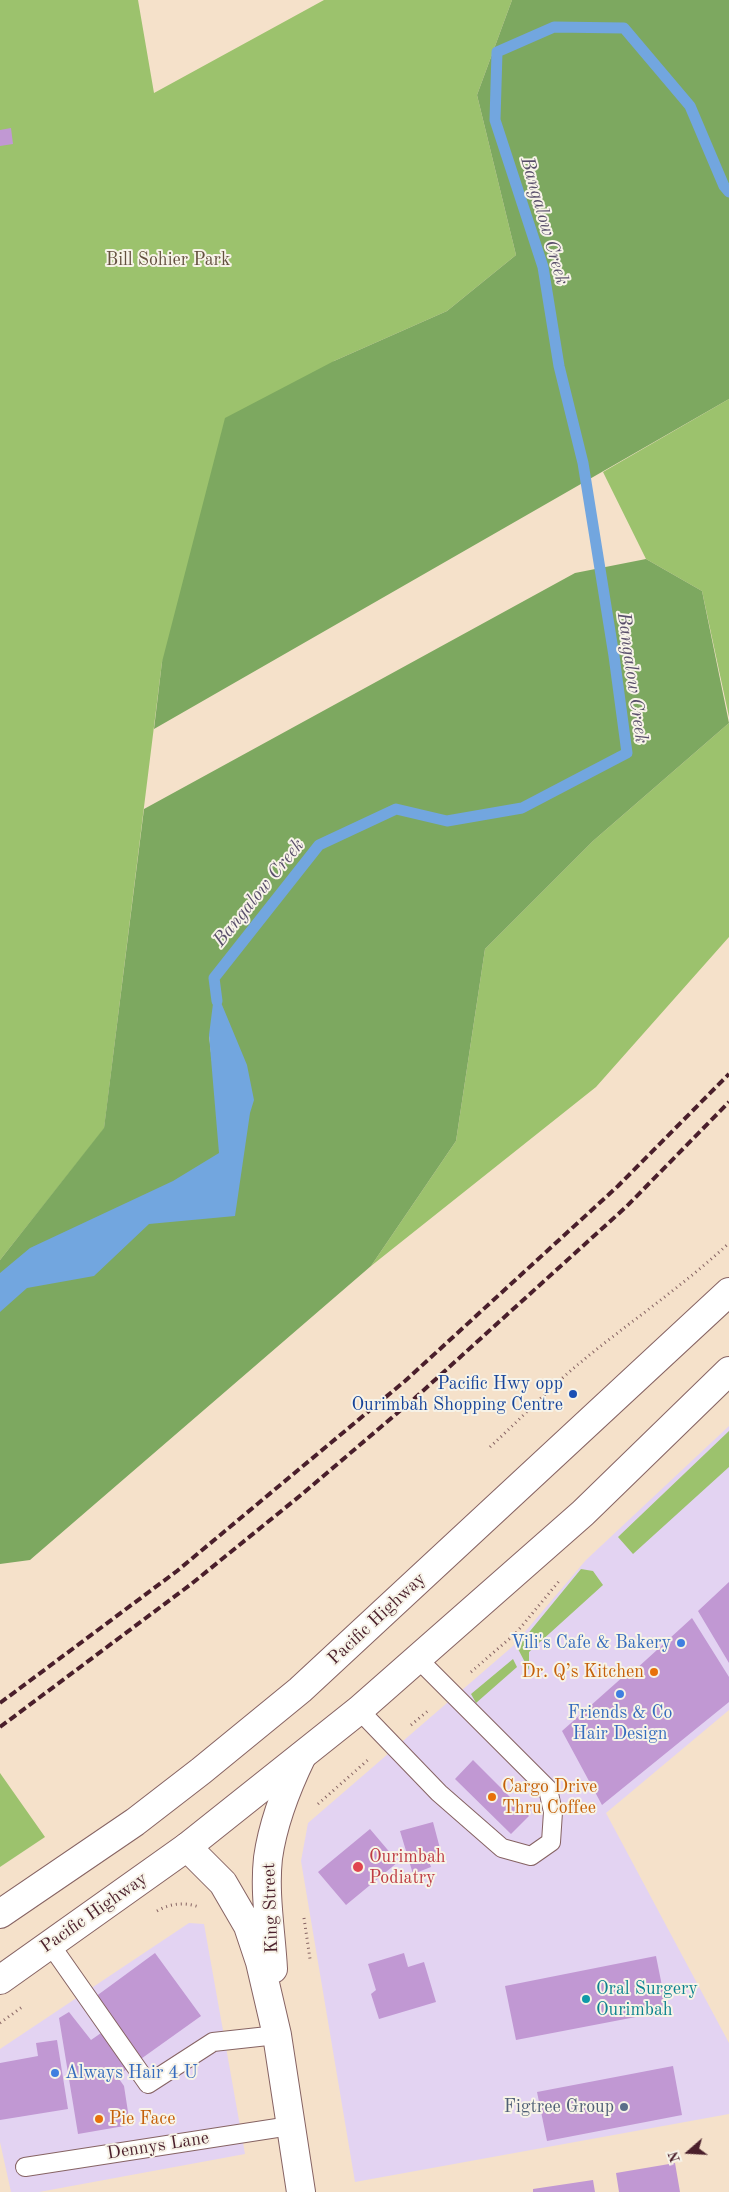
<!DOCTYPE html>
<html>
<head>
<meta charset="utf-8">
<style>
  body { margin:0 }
  #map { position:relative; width:729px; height:2192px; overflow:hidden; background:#f5e1ca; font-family:"Old Standard TT",serif }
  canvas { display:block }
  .north { position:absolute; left:664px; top:2127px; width:50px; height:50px; -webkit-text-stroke:4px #f7f3e8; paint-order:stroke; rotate:251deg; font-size:14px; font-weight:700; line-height:20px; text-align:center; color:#4a1f2b }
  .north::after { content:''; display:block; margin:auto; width:18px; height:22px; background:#4a1f2b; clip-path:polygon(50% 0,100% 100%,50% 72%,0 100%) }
</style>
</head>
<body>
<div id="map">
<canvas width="729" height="2192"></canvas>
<div class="north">N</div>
</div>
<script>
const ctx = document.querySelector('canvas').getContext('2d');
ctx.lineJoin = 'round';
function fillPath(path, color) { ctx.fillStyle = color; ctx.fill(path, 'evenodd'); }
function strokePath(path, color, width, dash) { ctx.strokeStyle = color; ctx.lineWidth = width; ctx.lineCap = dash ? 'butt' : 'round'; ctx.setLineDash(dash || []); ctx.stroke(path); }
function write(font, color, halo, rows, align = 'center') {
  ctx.font = font + ' "Old Standard TT",serif'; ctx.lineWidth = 4; ctx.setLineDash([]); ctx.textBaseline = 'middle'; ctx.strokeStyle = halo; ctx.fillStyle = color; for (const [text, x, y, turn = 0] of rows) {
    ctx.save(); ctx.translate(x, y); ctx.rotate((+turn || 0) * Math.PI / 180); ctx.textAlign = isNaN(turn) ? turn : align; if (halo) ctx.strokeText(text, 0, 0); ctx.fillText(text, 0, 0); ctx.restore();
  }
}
const built = new Path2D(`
  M 729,1426 L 729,1710 L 606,1813 L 729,2043 L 729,2114 L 355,2182 L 301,1861 L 308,1823 L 513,1646 L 586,1560 Z
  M 189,1923 L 204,1924 L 245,2154 L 39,2192 L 11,2192 L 0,2142 L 0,2049 Z`);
const green = new Path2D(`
  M 0,0 L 138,0 L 154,93 L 324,0 L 512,0 L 477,95 L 516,255 L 447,311 L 334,361 L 162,662 L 104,1129 L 0,1260 Z
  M 729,399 L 729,717 L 702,591 L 646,559 L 603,472 Z
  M 729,723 L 729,937 L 596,1087 L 371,1266 L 456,1141 L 485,949 L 593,841 Z
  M 729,1431 L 729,1467 L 633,1554 L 618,1537 Z
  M 581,1569 L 593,1571 L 603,1585 L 529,1652 L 529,1670 L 517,1647 Z
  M 513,1659 L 517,1667 L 476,1703 L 471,1694 Z
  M 0,1773 L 45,1837 L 0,1867 Z`);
const forest = new Path2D(`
  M 512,0 L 729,0 L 729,399 L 154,729 L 162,662 L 225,418 L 334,361 L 447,311 L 516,255 L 477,95 Z
  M 646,559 L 702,591 L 729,723 L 593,841 L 485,949 L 456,1141 L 371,1266 L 30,1560 L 0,1564 L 0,1260 L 104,1128 L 144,809 L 575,573 ZM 209,1035 L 250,1113 L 215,1088 Z`);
const water = new Path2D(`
  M 215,988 L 247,1065 L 254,1100 L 250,1113 L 235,1216 L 149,1224 L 94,1276 L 27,1288 L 0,1312 L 0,1273 L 30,1248 L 173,1181 L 219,1153 L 209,1035 Z`);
const stream = new Path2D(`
  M 217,1001 L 214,978 L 319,845 L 396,809 L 447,821 L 522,808 L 627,753 L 614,656 L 583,463 L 559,366 L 543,267 L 495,120 L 497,52 L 554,27 L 624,28 L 690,106 L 724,186 L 729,192`);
const building = new Path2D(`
  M 11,128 L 13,144 L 0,146 L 0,130 Z
  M 729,1582 L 729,1663 L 698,1611 Z
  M 692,1618 L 729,1677 L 729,1702 L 602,1805 L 562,1731 L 634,1667 L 635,1670 Z
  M 473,1760 L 529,1816 L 511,1834 L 455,1779 Z
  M 433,1822 L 442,1856 L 428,1859 L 431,1867 L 413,1874 L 400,1831 Z
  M 370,1829 L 398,1862 L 346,1905 L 318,1872 Z
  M 155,1953 L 201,2016 L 117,2076 L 124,2086 L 130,2125 L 78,2134 L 59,2018 L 69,2012 L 91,2040 L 114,2024 L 95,1997 Z
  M 404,1953 L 408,1967 L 424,1962 L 436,2002 L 379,2019 L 371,1994 L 376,1990 L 368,1964 Z
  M 656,1956 L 667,2011 L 516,2040 L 505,1986 Z
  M 57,2040 L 68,2109 L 0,2120 L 0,2063 L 38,2056 L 36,2043 Z
  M 673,2066 L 682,2115 L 547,2141 L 537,2092 Z
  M 675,2163 L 680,2192 L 619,2192 L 616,2173 Z
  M 593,2180 L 595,2192 L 533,2192 L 533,2189 Z`);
const path = new Path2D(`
  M 490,1447 C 516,1423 541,1397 568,1373 C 620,1328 679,1290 729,1243
  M 471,1672 L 516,1633 L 560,1580
  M 411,1725 L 429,1710
  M 318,1804 L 369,1759
  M 157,1911 C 171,1903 185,1902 199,1907
  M 304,1918 L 310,1959
  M 0,2023 L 22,2007`);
const lane = new Path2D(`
  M 359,1710 L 439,1793 L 502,1848 L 531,1856 L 551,1842 L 553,1812 L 548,1789 L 418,1659
  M 50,1944 L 148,2084 L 213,2042 L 277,2035
  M 25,2167 L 290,2126`);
const street = new Path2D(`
  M 187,1847 L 223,1883 L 248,1926 L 260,1962 L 277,2035 L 301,2192
  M 273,1969 C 271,1932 264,1894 268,1858 C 273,1822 286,1789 302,1756`);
const primary = new Path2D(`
  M 0,1914 L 135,1822 L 201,1771 L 300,1690 L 729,1292
  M 0,1980 L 187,1847 L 359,1710 L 583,1513 L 729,1371`);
const rail = new Path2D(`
  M 0,1703 L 177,1571 L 405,1381 L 618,1186 L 729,1074
  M 0,1727 L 190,1585 L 301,1495 L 415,1398 L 627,1206 L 729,1102`);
const markers = [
  [573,1394,5,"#1a4fb4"],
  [681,1643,5,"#3f7fe0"],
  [654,1672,5,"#e8710a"],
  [620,1694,5,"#3f7fe0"],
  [492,1797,5,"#e8710a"],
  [358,1867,6,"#e0444e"],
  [586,1999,5,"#0f9aa8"],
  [55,2073,5,"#3f7fe0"],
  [624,2107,5,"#5c6f8a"],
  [99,2119,5,"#e8710a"]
];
const parkNames = [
  ["Bill Sohier Park",168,260]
];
const transitNames = [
  ["Pacific Hwy opp",563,1384],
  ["Ourimbah Shopping Centre",563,1405]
];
const streetNames = [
  ["Pacific Highway",377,1619,-43],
  ["King Street",271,1908,-92],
  ["Pacific Highway",94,1913,-35],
  ["Dennys Lane",158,2146,-9]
];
const shopNames = [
  ["Vili's Cafe & Bakery",671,1643],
  ["Friends & Co",620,1713,"center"],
  ["Hair Design",620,1734,"center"],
  ["Always Hair 4 U",65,2073,"left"]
];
const foodNames = [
  ["Dr. Q’s Kitchen",644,1672,"right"],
  ["Cargo Drive",502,1787],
  ["Thru Coffee",502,1808],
  ["Pie Face",109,2119]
];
const healthNames = [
  ["Ourimbah",369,1857],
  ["Podiatry",369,1878]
];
const cultureNames = [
  ["Oral Surgery",596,1989],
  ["Ourimbah",596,2010]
];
const serviceNames = [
  ["Figtree Group",614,2107]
];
const waterNames = [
  ["Bangalow Creek",544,221,74],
  ["Bangalow Creek",632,678,82],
  ["Bangalow Creek",259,893,-51]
];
fillPath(built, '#e3d3f2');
fillPath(green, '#9cc26d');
fillPath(forest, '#7da860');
fillPath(water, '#72a6df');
strokePath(stream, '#72a6df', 11);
fillPath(building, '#c198d3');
strokePath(lane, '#866363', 20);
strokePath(street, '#866363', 30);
strokePath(primary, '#866363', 30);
strokePath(path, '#866363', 3, [1, 4]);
strokePath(lane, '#fff', 18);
strokePath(street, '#fff', 28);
strokePath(primary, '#fff', 28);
strokePath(rail, '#4a1f2b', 4, [8, 4]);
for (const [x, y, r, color] of markers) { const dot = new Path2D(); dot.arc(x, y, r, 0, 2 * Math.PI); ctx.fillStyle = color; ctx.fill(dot); strokePath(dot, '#f7f3e8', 2); }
write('18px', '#63503f', '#f7f3e8', parkNames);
write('18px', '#164399', '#f7f3e8', transitNames, 'right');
write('18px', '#4a1f2b', '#f7f3e8', streetNames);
write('18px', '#366cbe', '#f7f3e8', shopNames, 'right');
write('18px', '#c56008', '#f7f3e8', foodNames, 'left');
write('18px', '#be3a42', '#f7f3e8', healthNames, 'left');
write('18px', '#0d838f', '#f7f3e8', cultureNames, 'left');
write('18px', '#4e5e75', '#f7f3e8', serviceNames, 'right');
write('italic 19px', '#584e6a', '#f7f3e8', waterNames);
</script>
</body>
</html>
